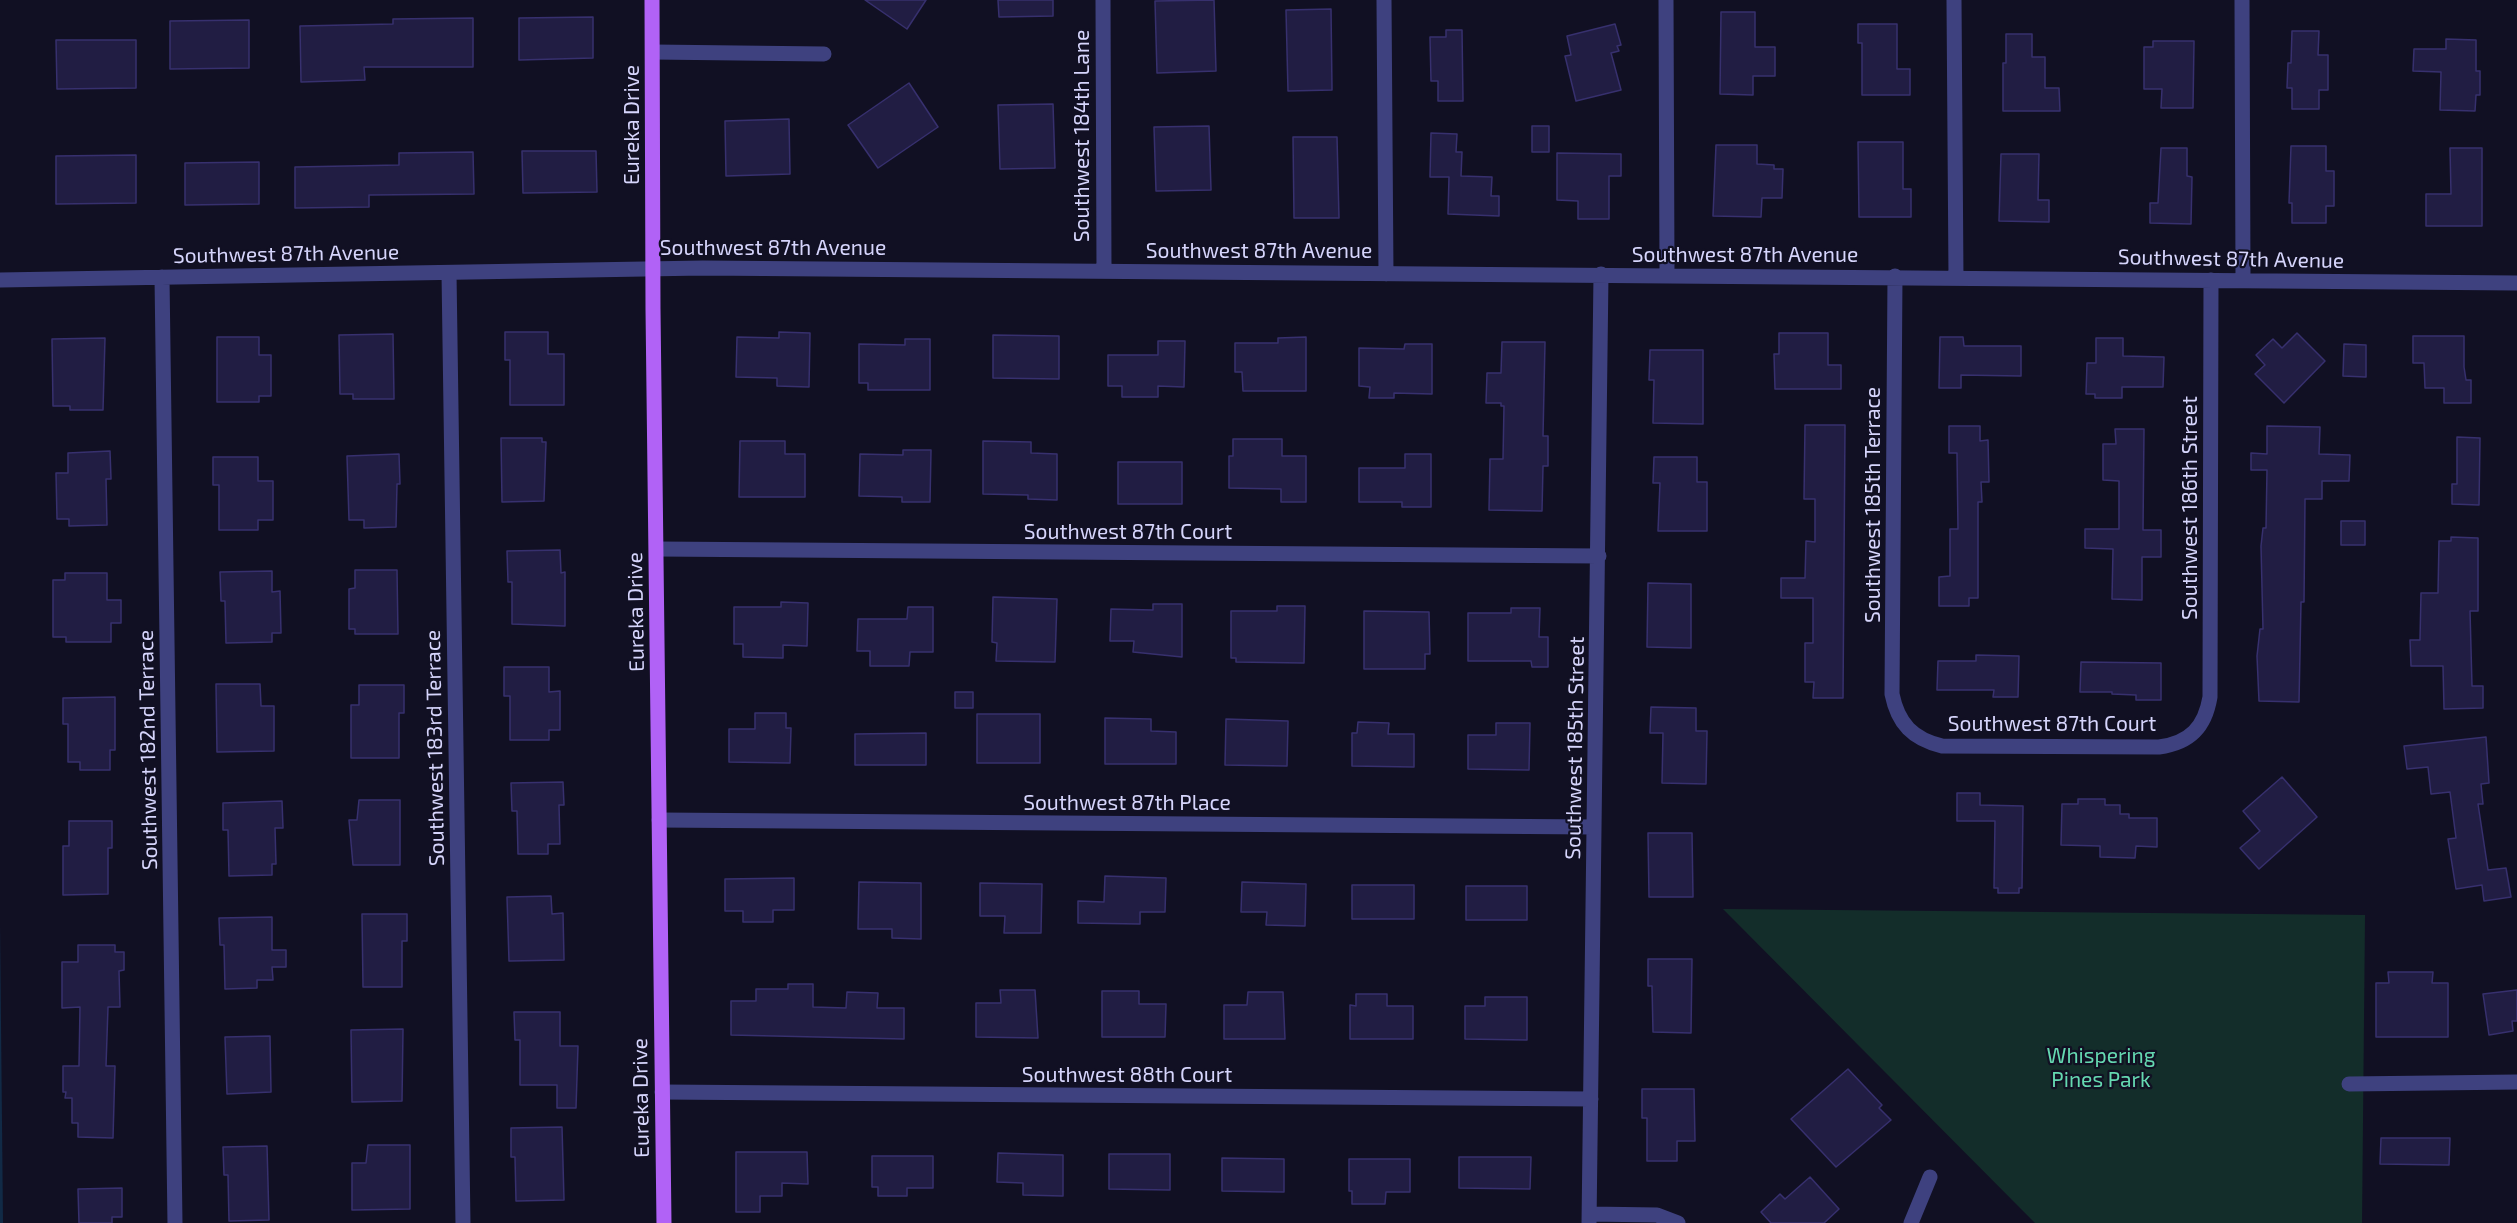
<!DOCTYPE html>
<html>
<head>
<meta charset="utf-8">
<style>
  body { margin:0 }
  canvas { display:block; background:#111023 }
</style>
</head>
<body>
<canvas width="2517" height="1223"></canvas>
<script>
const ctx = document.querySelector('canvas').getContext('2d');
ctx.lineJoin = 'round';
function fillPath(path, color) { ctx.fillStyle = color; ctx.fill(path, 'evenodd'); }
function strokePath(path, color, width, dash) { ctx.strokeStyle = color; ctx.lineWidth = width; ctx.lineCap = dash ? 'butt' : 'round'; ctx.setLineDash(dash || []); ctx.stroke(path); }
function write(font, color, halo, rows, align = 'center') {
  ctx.font = font + ' "Exo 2",sans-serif'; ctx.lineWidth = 4.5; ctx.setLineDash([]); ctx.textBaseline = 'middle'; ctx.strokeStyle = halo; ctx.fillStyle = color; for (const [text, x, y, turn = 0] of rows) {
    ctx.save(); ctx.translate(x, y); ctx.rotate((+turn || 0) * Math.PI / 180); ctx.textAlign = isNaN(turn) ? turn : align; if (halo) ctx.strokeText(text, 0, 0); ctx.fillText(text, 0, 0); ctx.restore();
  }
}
const green = new Path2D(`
  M 1723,909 L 2365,915 L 2362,1223 L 2035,1223 Z`);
const water = new Path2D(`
  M 0,924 L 3,1223 L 0,1223 Z`);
const building = new Path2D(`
  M 865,0 L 926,0 L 907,29 Z
  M 998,0 L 1053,0 L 1053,16 L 999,17 Z
  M 1214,0 L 1216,71 L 1157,73 L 1155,1 Z
  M 1331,9 L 1332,90 L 1288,91 L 1286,10 Z
  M 1721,12 L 1755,12 L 1755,47 L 1775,47 L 1775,76 L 1753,76 L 1753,95 L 1720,94 Z
  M 593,17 L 593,58 L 519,60 L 519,18 Z
  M 473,18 L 473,67 L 364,67 L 365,80 L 301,82 L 300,26 L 393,24 L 393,19 Z
  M 249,20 L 249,68 L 170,69 L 170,21 Z
  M 1615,24 L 1621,45 L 1617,46 L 1619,51 L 1611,53 L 1621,90 L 1576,101 L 1565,56 L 1571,55 L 1567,36 Z
  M 1858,24 L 1897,24 L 1897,69 L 1910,69 L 1910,95 L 1862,95 L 1862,43 L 1858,43 Z
  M 1446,30 L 1462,30 L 1463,101 L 1438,101 L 1438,81 L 1431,81 L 1430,37 L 1446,37 Z
  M 2292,31 L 2319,31 L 2318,55 L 2328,55 L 2328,90 L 2319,90 L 2319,109 L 2292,109 L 2292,88 L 2287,88 L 2288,63 L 2291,63 Z
  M 2006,34 L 2032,34 L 2032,57 L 2045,57 L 2045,88 L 2059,88 L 2060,111 L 2003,111 L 2003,63 L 2006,63 Z
  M 2446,39 L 2476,40 L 2476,71 L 2480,71 L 2480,95 L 2476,95 L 2475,111 L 2440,110 L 2441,72 L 2413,71 L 2414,49 L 2446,49 Z
  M 56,40 L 136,40 L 136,88 L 57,89 Z
  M 2153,41 L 2194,41 L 2193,108 L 2161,108 L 2162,89 L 2144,89 L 2144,47 L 2153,47 Z
  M 909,83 L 938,127 L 878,168 L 848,125 Z
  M 1053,104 L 1055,168 L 1000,169 L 998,105 Z
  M 789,119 L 790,174 L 726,176 L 725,121 Z
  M 1209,126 L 1211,190 L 1156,191 L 1154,127 Z
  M 1532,126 L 1549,126 L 1549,152 L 1532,152 Z
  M 1431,133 L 1457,134 L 1456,152 L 1462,152 L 1461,176 L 1492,177 L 1491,196 L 1499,196 L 1499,216 L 1448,214 L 1449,177 L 1430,177 Z
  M 1293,137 L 1337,137 L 1339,218 L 1294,218 Z
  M 1858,142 L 1903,142 L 1903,189 L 1911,189 L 1911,217 L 1859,217 Z
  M 1716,145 L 1757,145 L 1757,164 L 1774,165 L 1774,169 L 1783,169 L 1782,198 L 1762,198 L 1761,217 L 1713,216 Z
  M 2291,146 L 2326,146 L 2326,171 L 2334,171 L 2334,206 L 2326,206 L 2326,223 L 2292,223 L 2292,203 L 2289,203 Z
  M 2161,148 L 2187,148 L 2187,176 L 2192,177 L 2191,224 L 2150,223 L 2150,203 L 2158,203 Z
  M 2450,148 L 2482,148 L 2482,226 L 2426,226 L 2426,194 L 2451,194 Z
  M 522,151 L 596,151 L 597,192 L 523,193 Z
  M 473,152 L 474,194 L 369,195 L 369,207 L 295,208 L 295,167 L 399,165 L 399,153 Z
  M 1557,153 L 1621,154 L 1621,176 L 1609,176 L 1609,219 L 1578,219 L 1578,201 L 1557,200 Z
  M 2001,154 L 2039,154 L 2038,200 L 2049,200 L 2049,222 L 1999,221 Z
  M 136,155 L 136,203 L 56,204 L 56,156 Z
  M 259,162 L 259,204 L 185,205 L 185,163 Z
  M 505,332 L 548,332 L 548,354 L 564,354 L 564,405 L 510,405 L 510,360 L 505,360 Z
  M 779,332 L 810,333 L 809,387 L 777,386 L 777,378 L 736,377 L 737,337 L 779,338 Z
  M 1779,333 L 1828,333 L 1828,365 L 1841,365 L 1841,389 L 1775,389 L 1774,354 L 1779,354 Z
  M 2297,333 L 2325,361 L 2284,403 L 2255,374 L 2265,365 L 2256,355 L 2273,339 L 2282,348 Z
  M 393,334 L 394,399 L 353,399 L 353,394 L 340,394 L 339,335 Z
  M 993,335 L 1059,336 L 1059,379 L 993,378 Z
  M 2413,336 L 2464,336 L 2464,367 L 2466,380 L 2471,380 L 2471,403 L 2444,403 L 2444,388 L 2425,388 L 2424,363 L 2413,363 Z
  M 217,337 L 259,337 L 259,355 L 271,355 L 271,396 L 259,396 L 259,402 L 217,402 Z
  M 1306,337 L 1306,391 L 1243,391 L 1242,372 L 1235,372 L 1235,343 L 1278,343 L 1278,338 Z
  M 1940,337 L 1963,337 L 1964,346 L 2021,346 L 2021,376 L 1961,375 L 1961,388 L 1939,388 Z
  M 105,338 L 103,410 L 70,410 L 70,406 L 53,406 L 52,339 Z
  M 2096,338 L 2123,338 L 2123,356 L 2164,357 L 2163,387 L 2122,387 L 2122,398 L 2095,398 L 2095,394 L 2086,394 L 2087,363 L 2096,363 Z
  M 905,339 L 930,339 L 930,390 L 868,390 L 868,383 L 859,383 L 859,344 L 905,345 Z
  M 1158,341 L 1185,341 L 1184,387 L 1158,386 L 1158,397 L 1122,397 L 1122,386 L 1108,386 L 1108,355 L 1158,355 Z
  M 1502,342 L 1545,342 L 1543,436 L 1548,436 L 1548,466 L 1543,466 L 1542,511 L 1489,510 L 1490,459 L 1503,459 L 1504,406 L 1501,406 L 1501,403 L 1486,403 L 1487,373 L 1501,373 Z
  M 1405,344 L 1432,344 L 1432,394 L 1394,393 L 1394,398 L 1369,398 L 1370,387 L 1359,386 L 1359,348 L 1404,349 Z
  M 2344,344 L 2366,345 L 2366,377 L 2343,376 Z
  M 1650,350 L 1703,350 L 1703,424 L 1653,423 L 1654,380 L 1649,380 Z
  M 1805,425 L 1845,425 L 1843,698 L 1813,698 L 1814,682 L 1805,682 L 1805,643 L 1813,643 L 1813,598 L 1781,598 L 1781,578 L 1805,578 L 1806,541 L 1815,542 L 1815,499 L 1804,499 Z
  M 1949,426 L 1980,426 L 1980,441 L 1988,440 L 1989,482 L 1981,482 L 1982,502 L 1978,502 L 1978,598 L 1969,598 L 1969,606 L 1939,606 L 1939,577 L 1950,576 L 1950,529 L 1958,529 L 1957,453 L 1949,453 Z
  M 2267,426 L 2320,427 L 2319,454 L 2350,455 L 2349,481 L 2322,481 L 2322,499 L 2305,499 L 2304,602 L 2301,602 L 2299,702 L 2259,701 L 2257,656 L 2260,629 L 2263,629 L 2261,546 L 2263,528 L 2266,528 L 2267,470 L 2251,470 L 2251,453 L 2267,454 Z
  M 2115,429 L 2144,429 L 2143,530 L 2161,530 L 2161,557 L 2142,557 L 2142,600 L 2112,599 L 2113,549 L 2085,548 L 2085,529 L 2119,529 L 2119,481 L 2103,480 L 2103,444 L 2116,444 Z
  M 2457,437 L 2480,438 L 2479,505 L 2452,504 L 2452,484 L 2457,484 Z
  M 501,438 L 542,438 L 542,442 L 546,442 L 544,501 L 502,502 Z
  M 1233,439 L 1282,439 L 1282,456 L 1306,456 L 1306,502 L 1281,502 L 1281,489 L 1229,488 L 1229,456 L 1233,456 Z
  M 740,441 L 785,441 L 785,454 L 805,454 L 805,497 L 739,497 Z
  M 983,441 L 1031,442 L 1031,453 L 1057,454 L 1057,500 L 1028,499 L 1028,495 L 983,494 Z
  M 903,450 L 931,450 L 930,502 L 902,502 L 902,497 L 859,496 L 860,454 L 903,455 Z
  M 110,451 L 111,479 L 106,479 L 107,525 L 69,526 L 69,519 L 57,519 L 56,473 L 68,473 L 68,453 Z
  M 399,454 L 400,484 L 397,484 L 396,527 L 364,528 L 364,520 L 349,520 L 347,456 Z
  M 1405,454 L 1431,454 L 1431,507 L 1402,507 L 1402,502 L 1359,502 L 1359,468 L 1405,468 Z
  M 213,457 L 258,457 L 258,481 L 273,481 L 273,520 L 258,520 L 258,530 L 219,530 L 219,485 L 213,485 Z
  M 1654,457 L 1697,457 L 1697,482 L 1707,482 L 1707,531 L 1658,531 L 1660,483 L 1653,483 Z
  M 1118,462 L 1182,462 L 1182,504 L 1118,504 Z
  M 2341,521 L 2365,521 L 2365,545 L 2341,545 Z
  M 2451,537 L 2478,538 L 2478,611 L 2470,611 L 2472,686 L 2483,686 L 2483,708 L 2444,709 L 2443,666 L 2411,666 L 2410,640 L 2420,640 L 2421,593 L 2438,593 L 2439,541 L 2451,541 Z
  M 560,550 L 561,573 L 565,572 L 565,626 L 512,624 L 512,582 L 508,582 L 507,551 Z
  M 355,570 L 397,570 L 398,634 L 355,634 L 355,629 L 349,629 L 349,589 L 355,588 Z
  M 272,571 L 272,592 L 280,591 L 281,633 L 272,633 L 272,642 L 226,643 L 225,601 L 221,601 L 220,572 Z
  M 65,573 L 107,573 L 107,600 L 121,600 L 121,623 L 111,623 L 111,642 L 66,642 L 66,637 L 53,637 L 53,580 L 65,580 Z
  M 1648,583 L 1691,584 L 1691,648 L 1647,647 Z
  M 993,597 L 1057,599 L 1055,662 L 996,661 L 997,643 L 992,642 Z
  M 781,602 L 808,603 L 807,646 L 783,645 L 783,658 L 743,657 L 743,644 L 734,644 L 734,607 L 781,607 Z
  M 1153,604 L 1182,604 L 1182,657 L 1133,652 L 1134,641 L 1110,641 L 1111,609 L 1153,610 Z
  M 1277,606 L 1305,606 L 1304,663 L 1236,662 L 1236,658 L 1231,658 L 1231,611 L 1277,611 Z
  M 908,607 L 933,607 L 933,652 L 910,652 L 909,666 L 870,666 L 870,651 L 857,651 L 858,619 L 907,619 Z
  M 1511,608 L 1540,608 L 1539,637 L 1548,637 L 1548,667 L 1532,667 L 1531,661 L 1468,661 L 1468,613 L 1511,613 Z
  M 1364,611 L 1429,612 L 1430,654 L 1425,654 L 1425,669 L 1364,669 Z
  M 1976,655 L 2019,656 L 2018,697 L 1993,697 L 1994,690 L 1937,690 L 1938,661 L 1976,661 Z
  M 2081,662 L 2161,663 L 2161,700 L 2136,700 L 2136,695 L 2112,694 L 2112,692 L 2080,692 Z
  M 504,667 L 549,667 L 549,692 L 560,691 L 560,730 L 549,730 L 549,740 L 510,740 L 510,696 L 504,696 Z
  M 216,684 L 260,684 L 261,706 L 274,706 L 274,751 L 217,752 Z
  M 359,685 L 404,685 L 404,713 L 399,713 L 399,758 L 351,758 L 351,705 L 359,705 Z
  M 955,692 L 973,692 L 973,708 L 955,708 Z
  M 115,697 L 115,750 L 110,750 L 110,770 L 80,770 L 80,762 L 68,762 L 68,724 L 63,724 L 63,698 Z
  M 1651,707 L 1696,708 L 1696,731 L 1707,731 L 1706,784 L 1662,783 L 1663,733 L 1650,733 Z
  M 755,713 L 786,713 L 786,728 L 791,728 L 790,763 L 729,762 L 729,729 L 755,729 Z
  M 977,714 L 1040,714 L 1040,763 L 977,763 Z
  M 1105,718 L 1151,719 L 1151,731 L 1176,732 L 1176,764 L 1105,764 Z
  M 1226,719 L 1288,721 L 1287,766 L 1225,765 Z
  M 1358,722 L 1389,723 L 1388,734 L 1414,734 L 1414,767 L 1352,766 L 1352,733 L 1357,733 Z
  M 1496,723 L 1530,723 L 1529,770 L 1468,769 L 1468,735 L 1496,735 Z
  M 926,733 L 926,765 L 855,765 L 855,734 Z
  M 2486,737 L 2489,783 L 2481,784 L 2483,804 L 2478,804 L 2488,870 L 2506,868 L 2511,897 L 2484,901 L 2482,885 L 2456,889 L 2448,839 L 2456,838 L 2450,792 L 2431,794 L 2428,767 L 2407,769 L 2404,746 Z
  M 2282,777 L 2317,817 L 2259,869 L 2240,848 L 2260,831 L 2243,811 Z
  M 563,782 L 564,805 L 559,805 L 560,844 L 548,844 L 548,854 L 518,854 L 517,811 L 512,811 L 511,783 Z
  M 1957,793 L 1980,793 L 1980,805 L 2023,806 L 2022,888 L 2019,888 L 2019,893 L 1998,893 L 1998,888 L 1994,888 L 1995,821 L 1957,821 Z
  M 2078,799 L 2105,799 L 2105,805 L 2120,805 L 2120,814 L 2129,814 L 2129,818 L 2157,818 L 2157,847 L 2136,846 L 2135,858 L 2100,857 L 2100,846 L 2061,845 L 2062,804 L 2078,804 Z
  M 359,800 L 400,800 L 400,865 L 353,865 L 349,820 L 357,820 Z
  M 282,801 L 283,828 L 275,828 L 276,864 L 272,864 L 272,875 L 229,876 L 228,830 L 223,830 L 223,803 Z
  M 69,821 L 112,821 L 112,848 L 108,848 L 108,894 L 63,895 L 63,846 L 69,846 Z
  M 1648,833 L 1692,833 L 1693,897 L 1649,897 Z
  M 1105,876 L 1166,878 L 1165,912 L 1140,912 L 1140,924 L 1078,923 L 1078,901 L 1104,902 Z
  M 794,878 L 794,910 L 773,910 L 773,922 L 743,922 L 743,911 L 725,911 L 725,879 Z
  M 859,882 L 921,883 L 921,939 L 892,938 L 892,929 L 858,929 Z
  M 1242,882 L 1306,884 L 1305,926 L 1266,925 L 1267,912 L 1241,912 Z
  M 980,883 L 1042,884 L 1041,933 L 1004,933 L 1005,916 L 980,916 Z
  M 1352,885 L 1414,885 L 1414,919 L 1352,919 Z
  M 1466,886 L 1527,886 L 1527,920 L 1466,920 Z
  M 551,896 L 552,914 L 563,913 L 564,960 L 509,961 L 507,897 Z
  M 362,914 L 407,914 L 407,941 L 402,941 L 402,987 L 363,987 Z
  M 272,917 L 272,950 L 286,950 L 286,967 L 272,967 L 273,980 L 257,980 L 257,988 L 225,989 L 224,945 L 220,945 L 219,918 Z
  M 78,945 L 115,945 L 115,952 L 124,952 L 124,970 L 119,971 L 120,1007 L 108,1007 L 106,1066 L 115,1066 L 113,1138 L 78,1137 L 78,1123 L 72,1123 L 72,1098 L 65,1098 L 66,1092 L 63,1092 L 63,1066 L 79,1066 L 80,1007 L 62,1008 L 62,962 L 78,962 Z
  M 1648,959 L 1692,959 L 1691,1033 L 1653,1032 L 1652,986 L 1648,986 Z
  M 2388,972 L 2433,972 L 2432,983 L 2448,983 L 2448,1037 L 2376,1037 L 2376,983 L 2389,983 Z
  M 788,984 L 813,984 L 813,1007 L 846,1008 L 847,992 L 878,993 L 877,1008 L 904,1008 L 904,1039 L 731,1035 L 731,1001 L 756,1001 L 756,989 L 788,989 Z
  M 1000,990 L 1035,990 L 1038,1038 L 976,1037 L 976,1003 L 1001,1003 Z
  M 2517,990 L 2517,1021 L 2512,1021 L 2513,1031 L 2489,1035 L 2483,994 Z
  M 1102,991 L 1139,991 L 1139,1004 L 1166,1004 L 1165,1037 L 1102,1037 Z
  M 1248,992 L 1283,992 L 1285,1039 L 1224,1039 L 1224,1005 L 1247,1005 Z
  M 1356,994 L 1387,994 L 1387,1006 L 1413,1006 L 1413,1039 L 1350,1039 L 1350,1005 L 1356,1006 Z
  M 1485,997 L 1527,997 L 1527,1040 L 1465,1039 L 1465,1006 L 1485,1006 Z
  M 514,1012 L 560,1012 L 560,1046 L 578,1046 L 576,1108 L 557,1108 L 557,1085 L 520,1085 L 520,1040 L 515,1040 Z
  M 403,1029 L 402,1101 L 352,1102 L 351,1030 Z
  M 270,1036 L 271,1092 L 227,1094 L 225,1037 Z
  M 1848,1069 L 1882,1105 L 1879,1108 L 1891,1120 L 1836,1167 L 1791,1119 Z
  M 1642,1089 L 1694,1089 L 1695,1141 L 1677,1141 L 1677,1161 L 1647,1161 L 1647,1118 L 1642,1118 Z
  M 562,1127 L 564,1200 L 516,1201 L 515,1157 L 511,1157 L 511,1128 Z
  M 2381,1138 L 2450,1138 L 2449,1165 L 2380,1164 Z
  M 368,1145 L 410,1145 L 410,1209 L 352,1210 L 352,1163 L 366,1163 Z
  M 267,1146 L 269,1220 L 229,1221 L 228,1175 L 224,1175 L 223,1147 Z
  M 736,1152 L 807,1152 L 808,1184 L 782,1183 L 782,1196 L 760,1196 L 760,1212 L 736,1212 Z
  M 998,1153 L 1063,1155 L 1063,1196 L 1023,1195 L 1023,1183 L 997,1182 Z
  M 1109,1154 L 1170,1154 L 1170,1190 L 1109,1189 Z
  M 872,1156 L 933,1156 L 933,1188 L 907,1188 L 907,1196 L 878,1196 L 878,1187 L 872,1187 Z
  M 1459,1157 L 1531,1157 L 1530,1189 L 1459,1188 Z
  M 1222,1158 L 1284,1159 L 1284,1192 L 1222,1191 Z
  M 1349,1159 L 1410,1159 L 1410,1192 L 1386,1192 L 1385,1204 L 1352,1204 L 1352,1191 L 1349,1191 Z
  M 1810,1177 L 1839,1209 L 1824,1223 L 1771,1223 L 1761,1212 L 1780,1194 L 1785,1199 Z
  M 122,1188 L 122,1217 L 112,1217 L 112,1223 L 79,1223 L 78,1189 Z`);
const minor = new Path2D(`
  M 1103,0 L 1104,271
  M 1384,0 L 1386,274
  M 1666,0 L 1667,275
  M 1954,0 L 1956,278
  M 2242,0 L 2243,280
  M 653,52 L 824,54
  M 449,273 L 463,1223
  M 1895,276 L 1892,694 C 1898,724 1913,739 1942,746 L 2159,747 C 2190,743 2205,727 2210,697 L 2211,280
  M 162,277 L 175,1223
  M 0,280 L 703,268 L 2517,283
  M 657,549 L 1599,556
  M 659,820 L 1594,827
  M 2349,1084 L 2517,1082
  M 662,1092 L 1591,1099
  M 1590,1214 L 1657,1215 L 1678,1223
  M 1589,1223 L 1601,274
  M 1911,1223 L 1930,1177`);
const major = new Path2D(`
  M 652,0 L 653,309 L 664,1223`);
const streetNames = [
  ["Eureka Drive",632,125,-90],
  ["Southwest 184th Lane",1082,136,-90],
  ["Southwest 87th Avenue",773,248],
  ["Southwest 87th Avenue",1259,251],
  ["Southwest 87th Avenue",286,254,-1],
  ["Southwest 87th Avenue",1745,255],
  ["Southwest 87th Avenue",2231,259,1],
  ["Southwest 185th Terrace",1873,505,-90],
  ["Southwest 186th Street",2190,508,-90],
  ["Southwest 87th Court",1128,532],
  ["Eureka Drive",636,612,-91],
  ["Southwest 87th Court",2052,724],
  ["Southwest 183rd Terrace",435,748,-91],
  ["Southwest 185th Street",1575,748,-89],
  ["Southwest 182nd Terrace",148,750,-91],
  ["Southwest 87th Place",1127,803],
  ["Southwest 88th Court",1127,1075],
  ["Eureka Drive",641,1098,-91]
];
const parkNames = [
  ["Whispering",2101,1056],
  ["Pines Park",2101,1080]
];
fillPath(green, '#132d2a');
fillPath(water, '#112a46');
fillPath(building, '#211d43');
strokePath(building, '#37306e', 1.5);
strokePath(minor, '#3e417f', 15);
strokePath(major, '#b162f6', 15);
write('21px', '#d6d5fc', '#111023', streetNames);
write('21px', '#65d8b1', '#111023', parkNames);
</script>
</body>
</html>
